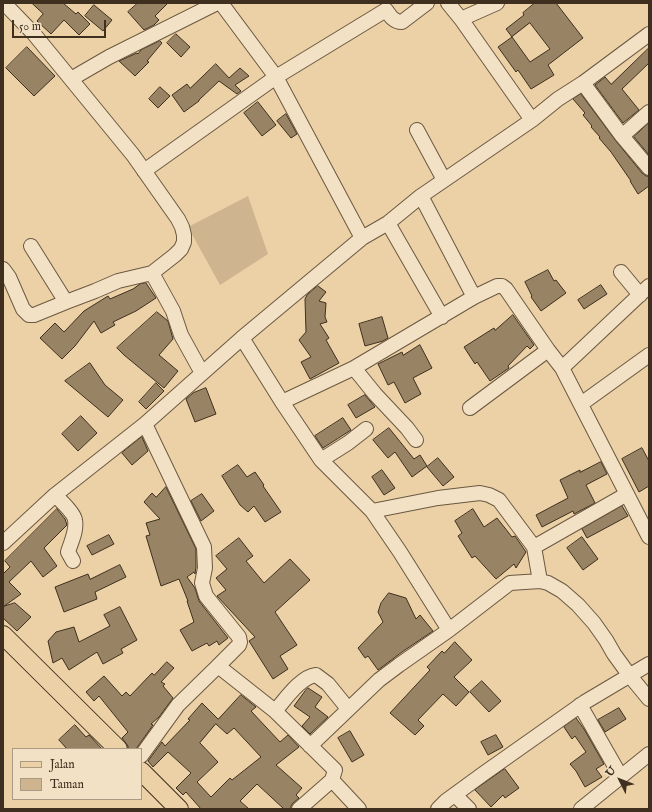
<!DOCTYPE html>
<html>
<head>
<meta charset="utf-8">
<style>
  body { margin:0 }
  #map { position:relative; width:652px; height:812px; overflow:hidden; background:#ecd1a7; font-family:"IM FELL English",serif }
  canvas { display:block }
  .frame { position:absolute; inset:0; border:4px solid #3e2f1e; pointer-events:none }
  .legend { position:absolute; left:12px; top:748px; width:130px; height:52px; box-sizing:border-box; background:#f3e1c6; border:1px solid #ab9a83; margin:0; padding:5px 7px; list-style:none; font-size:12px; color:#3e2f1e }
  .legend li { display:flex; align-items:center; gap:8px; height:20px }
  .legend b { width:20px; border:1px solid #ab9a83 }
  .north { position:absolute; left:600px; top:760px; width:40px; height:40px; -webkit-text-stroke:3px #f3e1c6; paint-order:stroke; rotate:312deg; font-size:11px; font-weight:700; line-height:16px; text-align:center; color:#3e2f1e }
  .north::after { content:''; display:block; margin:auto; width:14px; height:18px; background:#3e2f1e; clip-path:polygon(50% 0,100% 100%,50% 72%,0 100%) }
  .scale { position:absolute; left:12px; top:20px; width:94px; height:18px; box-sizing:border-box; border:2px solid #3e2f1e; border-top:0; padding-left:5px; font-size:12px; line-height:14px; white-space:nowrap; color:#3e2f1e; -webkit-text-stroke:3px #f3e1c6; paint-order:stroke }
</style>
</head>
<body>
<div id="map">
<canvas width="652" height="812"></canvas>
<div class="frame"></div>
<ul class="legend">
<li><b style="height:5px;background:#ecd1a7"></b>Jalan</li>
<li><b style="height:11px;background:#ceb590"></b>Taman</li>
</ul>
<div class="north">U</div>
<div class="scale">50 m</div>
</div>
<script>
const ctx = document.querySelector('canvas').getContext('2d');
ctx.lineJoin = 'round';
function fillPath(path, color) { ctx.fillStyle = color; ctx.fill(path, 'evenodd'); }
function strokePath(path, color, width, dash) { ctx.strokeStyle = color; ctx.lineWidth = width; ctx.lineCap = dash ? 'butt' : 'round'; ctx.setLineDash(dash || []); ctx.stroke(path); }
const green = new Path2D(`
  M 248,196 L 268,254 L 220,285 L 188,227 Z`);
const building = new Path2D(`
  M 32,3 L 63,3 L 76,14 L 78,12 L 90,24 L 79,35 L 64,20 L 51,34 L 37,21 L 43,14 Z
  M 138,3 L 168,3 L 155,16 L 159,20 L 154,25 L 144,30 L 128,12 Z
  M 535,3 L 556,3 L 583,38 L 548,65 L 554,75 L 531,89 L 518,70 L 516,72 L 498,47 L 512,37 L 506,29 L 524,15 L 523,13 ZM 530,23 L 550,49 L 530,62 L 512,37 Z
  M 94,5 L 112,20 L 103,31 L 85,16 Z
  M 176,34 L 190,47 L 181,57 L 167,43 Z
  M 160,41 L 162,43 L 147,61 L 149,62 L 135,76 L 119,61 L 137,53 L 138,54 L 141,50 Z
  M 27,47 L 55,76 L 34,96 L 6,68 Z
  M 649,48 L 649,63 L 622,89 L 639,110 L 623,123 L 595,85 L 605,77 L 611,84 Z
  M 216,64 L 229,78 L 240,68 L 249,76 L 235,85 L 241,91 L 237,94 L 219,81 L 199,100 L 199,101 L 184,112 L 172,95 L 187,84 L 190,88 Z
  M 160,87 L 170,96 L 158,108 L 149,99 Z
  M 581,94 L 616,141 L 642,173 L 646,176 L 649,176 L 649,186 L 638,194 L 630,181 L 631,181 L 611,152 L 599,138 L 600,137 L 591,127 L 592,126 L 583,115 L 585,113 L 573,99 Z
  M 258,102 L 276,125 L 262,136 L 244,113 Z
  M 286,114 L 297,134 L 291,138 L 277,121 Z
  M 649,123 L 649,155 L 634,137 Z
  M 548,270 L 554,281 L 556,280 L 566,293 L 541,311 L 531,297 L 532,296 L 525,282 Z
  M 146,283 L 156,298 L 136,311 L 113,322 L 115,325 L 101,333 L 94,321 L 75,346 L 62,359 L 40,338 L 55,323 L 64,332 L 84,311 L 108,296 L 110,299 L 133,289 L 140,284 Z
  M 601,285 L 607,294 L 584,309 L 578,300 Z
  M 318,286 L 326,292 L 319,301 L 326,303 L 325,317 L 327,322 L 320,324 L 329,338 L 326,340 L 339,363 L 310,379 L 301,362 L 311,357 L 299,340 L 306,332 L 305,299 L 307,295 Z
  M 157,312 L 168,321 L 173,339 L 159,355 L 178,371 L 164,388 L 124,355 L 117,348 Z
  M 513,315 L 534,345 L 530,349 L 527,346 L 508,366 L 509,368 L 490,381 L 477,362 L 475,364 L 464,347 L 494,328 L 495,330 Z
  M 382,317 L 388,338 L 383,341 L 365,346 L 359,324 Z
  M 420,345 L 432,368 L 413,378 L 421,394 L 405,403 L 394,382 L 388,385 L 378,364 L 402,352 L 403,355 Z
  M 90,363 L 105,385 L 123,400 L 108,417 L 65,381 Z
  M 156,383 L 164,391 L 146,409 L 139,402 Z
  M 206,388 L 216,414 L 195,422 L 186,399 L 193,393 Z
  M 365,395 L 375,407 L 356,418 L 348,405 Z
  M 81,416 L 97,433 L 78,451 L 62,434 Z
  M 343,418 L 351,430 L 323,448 L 315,436 Z
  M 389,428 L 414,459 L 420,455 L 427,466 L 412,477 L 395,452 L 388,458 L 373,440 Z
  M 142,437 L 148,451 L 132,465 L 122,453 Z
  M 642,448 L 649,461 L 649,486 L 639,492 L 622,459 Z
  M 438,458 L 454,477 L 443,486 L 427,467 Z
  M 601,462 L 607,474 L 586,485 L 595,503 L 574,514 L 573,511 L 542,527 L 536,515 L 568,498 L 560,480 L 580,470 L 580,472 Z
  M 238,465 L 247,477 L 255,472 L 264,485 L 263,486 L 281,512 L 265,522 L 254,506 L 248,512 L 240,505 L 222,476 Z
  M 382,470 L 395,488 L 384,495 L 372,477 Z
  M 166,487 L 196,549 L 196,567 L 195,574 L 194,572 L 187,577 L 195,588 L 199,601 L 228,638 L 219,645 L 217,641 L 209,646 L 207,643 L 192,651 L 180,630 L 194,622 L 187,601 L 188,601 L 179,579 L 161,586 L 146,536 L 150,535 L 146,523 L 160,519 L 144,502 L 152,493 L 156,497 Z
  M 202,494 L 214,511 L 201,521 L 191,501 Z
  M 622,506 L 628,516 L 587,538 L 582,529 Z
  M 57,509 L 65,519 L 67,525 L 44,548 L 57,566 L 43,577 L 31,561 L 9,582 L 21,594 L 3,607 L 3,574 L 10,567 L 5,561 Z
  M 473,509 L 484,527 L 497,518 L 512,537 L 515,536 L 526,552 L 516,568 L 514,564 L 496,579 L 475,556 L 472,558 L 458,536 L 462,533 L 455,521 Z
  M 109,535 L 114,544 L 92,555 L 87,546 Z
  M 582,537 L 598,559 L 583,570 L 567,548 Z
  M 239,538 L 253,556 L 246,561 L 264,583 L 290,559 L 310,580 L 275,612 L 297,645 L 280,656 L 288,669 L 273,679 L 249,641 L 255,637 L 217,596 L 226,590 L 216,578 L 227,569 L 216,556 Z
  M 120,565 L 126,577 L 95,592 L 97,599 L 64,612 L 55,587 L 88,574 L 90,579 Z
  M 389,593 L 406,598 L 416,619 L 420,615 L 433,631 L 402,652 L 378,670 L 368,656 L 365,658 L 358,648 L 383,622 L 378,612 L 381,603 Z
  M 15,603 L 31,617 L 17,631 L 3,618 L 3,607 Z
  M 120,607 L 137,640 L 121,649 L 123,653 L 103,664 L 97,652 L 69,670 L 62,658 L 53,663 L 48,641 L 56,632 L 74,627 L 79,642 L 110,626 L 104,615 Z
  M 455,642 L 472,660 L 454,677 L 469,692 L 456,706 L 443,694 L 418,720 L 424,726 L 415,735 L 390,713 L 430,670 L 427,667 L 442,651 L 444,653 Z
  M 167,662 L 174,668 L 161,682 L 165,684 L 163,686 L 173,698 L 159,717 L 151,724 L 153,725 L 136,749 L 128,749 L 128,746 L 122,738 L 128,732 L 99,696 L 94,701 L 86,692 L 104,676 L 122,696 L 126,692 L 130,696 L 152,673 L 154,675 Z
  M 482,681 L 501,701 L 489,712 L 470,692 Z
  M 308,688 L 322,697 L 315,707 L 328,717 L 310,734 L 302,726 L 310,717 L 294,706 L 305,691 Z
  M 241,695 L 256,707 L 251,711 L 280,742 L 288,735 L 299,747 L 276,765 L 302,788 L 296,795 L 299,798 L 293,803 L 291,806 L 291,809 L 284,809 L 257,784 L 240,801 L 249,809 L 201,809 L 186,792 L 183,795 L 176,788 L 191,773 L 168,752 L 153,767 L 148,761 L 162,742 L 165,746 L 190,720 L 188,719 L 202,703 L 218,719 ZM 216,724 L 227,734 L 234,728 L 261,757 L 232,780 L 230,778 L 211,797 L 197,782 L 218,762 L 200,743 Z
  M 619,708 L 626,719 L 605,732 L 598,720 Z
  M 576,718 L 584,729 L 604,764 L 596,769 L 602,777 L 585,787 L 576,771 L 570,764 L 586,752 L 575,736 L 572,739 L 564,727 Z
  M 75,725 L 86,737 L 89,735 L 102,749 L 67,749 L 59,740 Z
  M 350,731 L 364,755 L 352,762 L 338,738 Z
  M 496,735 L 503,747 L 488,755 L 481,742 Z
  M 505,769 L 519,788 L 505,798 L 503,795 L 491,807 L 475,790 Z`);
const minor = new Path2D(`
  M 221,3 L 276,77 L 362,238
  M 448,3 L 461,19 L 532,120
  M 461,19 L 497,3
  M 71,79 L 109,57 L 217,3
  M 583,83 L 622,136 L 649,168
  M 417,130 L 444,180
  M 622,136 L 649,112
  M 144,171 L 276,77 L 386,10 C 390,16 394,22 402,22 L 427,3
  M 421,196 L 474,297
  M 388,223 L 442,317
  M 31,246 L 66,302
  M 3,269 L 9,277 L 23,309 L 29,315 L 34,315 L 66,302 L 95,291 L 118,281 L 152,273 L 175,255 L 181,249 L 184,242 L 184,235 L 182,227 L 178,219 L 133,155 L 34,34 L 4,3
  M 621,272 L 640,295
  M 152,273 L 173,311 L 181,335 L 202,373
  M 242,338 L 282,402 L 321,460 L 372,511 L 400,552 L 449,630
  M 354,368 L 375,394 L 407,428 L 416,440
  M 562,368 L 649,286
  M 282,402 L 354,368 L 474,297 L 497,286 L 502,286 L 506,289 L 548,350 L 562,368 L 649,537
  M 581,404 L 649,355
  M 470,408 L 548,350
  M 145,424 L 204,547 L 205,568 L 202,583 L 206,596 L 239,637 L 240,642 L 239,645 L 218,666 L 275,711 L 335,770 L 332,780 L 359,809
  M 321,460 L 348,443 L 366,429
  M 55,495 C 61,501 74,513 75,520 C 77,531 71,542 68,552 L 73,561
  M 372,511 L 438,498 L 480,493 L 489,495 L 499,500 L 534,547 L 627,494
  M 3,543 L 55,495 L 145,424 L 242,338 L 362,238 L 388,223 L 421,196 L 532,120 L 558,99 L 583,83 L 649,34
  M 534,547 L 540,581
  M 580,705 L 621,777
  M 275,711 C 285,700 300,677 316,675 L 328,684 L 345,705 L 350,707
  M 310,746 L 379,680 L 399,665 L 449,630 L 510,583 L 540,581 L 548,583 L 562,591 L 578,605 L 594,623 L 606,640 L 614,654 L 630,676 L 649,699
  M 141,756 L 178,705 L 218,666
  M 455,795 L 469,809
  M 299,809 L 332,780
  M 438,809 L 446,801 L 483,774 L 585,702 L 649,664
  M 581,809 L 649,754`);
const major = new Path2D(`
  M 3,635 L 118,749
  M 141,771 L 179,809`);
fillPath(green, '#ceb590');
fillPath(building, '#988365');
strokePath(building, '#3e2f1e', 1);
strokePath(minor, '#6a5840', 16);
strokePath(major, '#3e2f1e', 20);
strokePath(minor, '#f3e1c6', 14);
strokePath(major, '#ecd1a7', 18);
</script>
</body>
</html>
